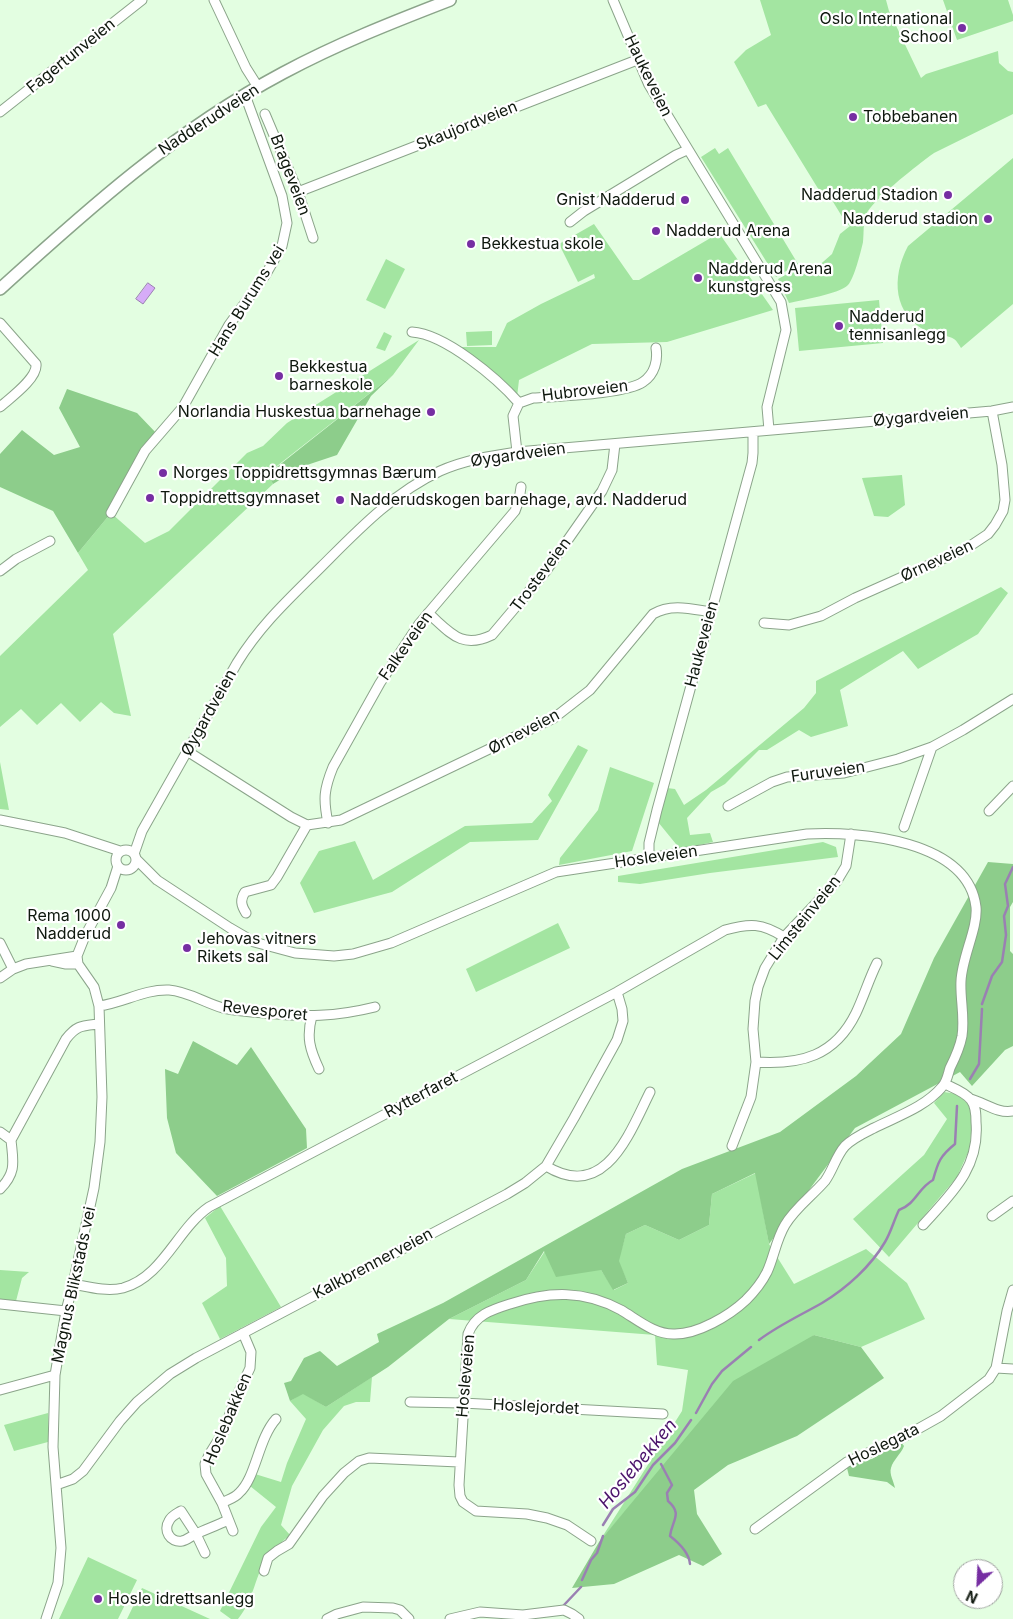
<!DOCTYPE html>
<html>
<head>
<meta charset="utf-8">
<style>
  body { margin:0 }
  #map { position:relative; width:1013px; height:1619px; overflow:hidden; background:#e3fee1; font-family:Inter,sans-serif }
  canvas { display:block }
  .north { position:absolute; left:953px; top:1559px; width:50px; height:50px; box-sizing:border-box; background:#fff; border:1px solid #9fa39f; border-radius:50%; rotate:205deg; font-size:14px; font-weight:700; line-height:20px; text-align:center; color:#0f180e }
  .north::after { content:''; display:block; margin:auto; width:18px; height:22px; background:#762ea2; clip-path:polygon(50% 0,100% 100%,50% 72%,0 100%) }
</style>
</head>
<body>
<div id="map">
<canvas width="1013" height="1619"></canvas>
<div class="north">N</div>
</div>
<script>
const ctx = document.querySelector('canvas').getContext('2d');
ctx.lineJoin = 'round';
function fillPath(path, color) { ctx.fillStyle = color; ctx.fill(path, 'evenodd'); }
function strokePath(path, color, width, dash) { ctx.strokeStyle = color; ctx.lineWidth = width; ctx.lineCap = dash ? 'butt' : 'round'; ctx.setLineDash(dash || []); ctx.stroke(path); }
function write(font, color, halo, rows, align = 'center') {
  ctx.font = font + ' Inter,sans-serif'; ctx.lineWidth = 4.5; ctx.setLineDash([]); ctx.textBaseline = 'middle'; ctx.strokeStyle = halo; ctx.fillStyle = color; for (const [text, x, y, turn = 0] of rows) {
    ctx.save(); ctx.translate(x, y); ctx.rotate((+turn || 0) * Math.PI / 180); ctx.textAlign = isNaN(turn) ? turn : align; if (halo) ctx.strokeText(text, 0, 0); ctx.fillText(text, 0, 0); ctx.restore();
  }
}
const green = new Path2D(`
  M 760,0 L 886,0 L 889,11 L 921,78 L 926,74 L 998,51 L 999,63 L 1008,71 L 1013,72 L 1013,114 L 934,153 C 921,162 870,202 866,215 C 863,223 864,233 863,242 C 861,251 854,279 848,285 C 839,294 802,300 789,303 L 778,279 L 800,267 L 804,274 L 815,269 L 832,254 L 840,234 L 850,226 L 846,223 L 827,192 L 822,195 L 766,104 L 758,107 L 734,62 L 746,50 L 771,35 Z
  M 943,0 L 1008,0 L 1013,15 L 1013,21 L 957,40 Z
  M 715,148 L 719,154 L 728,148 L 798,264 L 776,277 L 701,157 Z
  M 1013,158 L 1013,304 L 961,348 C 959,345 957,341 954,339 C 949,335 935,335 928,332 C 893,315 891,278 908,246 Z
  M 594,224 L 633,280 L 639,280 L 719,233 L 773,310 L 667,342 L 592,344 L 519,380 L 517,397 L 456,347 L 496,347 L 507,323 L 541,304 L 595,278 L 594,274 L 578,282 L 559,244 Z
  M 386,259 L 405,269 L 385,309 L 366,300 Z
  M 879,300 L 883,343 L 799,351 L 795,308 Z
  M 492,331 L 492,345 L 467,346 L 466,332 Z
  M 384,332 L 392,336 L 385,351 L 376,348 Z
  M 419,340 L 393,375 L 268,473 L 273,484 L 113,634 L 131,716 L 114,713 L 101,702 L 80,722 L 61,703 L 37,725 L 21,709 L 0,727 L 0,656 L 88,570 L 78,553 L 111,513 L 145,543 L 169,531 L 247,453 L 263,446 L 287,423 Z
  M 902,475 L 905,505 L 888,517 L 874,516 L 862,478 Z
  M 1001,587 L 1008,593 L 978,634 L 918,669 L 903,651 L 840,690 L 848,726 L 811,737 L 799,730 L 767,750 L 759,750 L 725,784 L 711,792 L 687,818 L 690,835 L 710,833 L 713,842 L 680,849 L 658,822 L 667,788 L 675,789 L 684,805 L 706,790 L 804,708 L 816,693 L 816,681 Z
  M 578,745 L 588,750 L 538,840 L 470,842 L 392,892 L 314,913 L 300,883 L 319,851 L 355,841 L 373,880 L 465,826 L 532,823 L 552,801 L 548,795 Z
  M 0,762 L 9,810 L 0,809 Z
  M 610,767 L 654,783 L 632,851 L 559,865 L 560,858 L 598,810 Z
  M 823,842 L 836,847 L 838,857 L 710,873 L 640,884 L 618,882 L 618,876 Z
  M 558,923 L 570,948 L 476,992 L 466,969 Z
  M 944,1092 L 957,1094 L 969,1105 L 972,1118 L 970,1148 L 957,1177 L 889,1257 L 853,1219 L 924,1155 L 947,1119 L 934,1103 Z
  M 756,1173 L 769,1244 L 794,1284 L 866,1249 L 907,1283 L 925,1319 L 861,1347 L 814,1335 L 656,1476 L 599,1542 L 682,1411 L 688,1370 L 657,1365 L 655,1335 L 449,1319 L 526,1280 L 545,1251 L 601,1270 L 614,1290 L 628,1283 L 618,1261 L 626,1234 L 645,1225 L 679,1240 L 709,1225 L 712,1194 Z
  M 220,1206 L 281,1307 L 220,1339 L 202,1303 L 227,1286 L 226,1258 L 205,1218 Z
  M 0,1270 L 29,1272 L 22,1278 L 16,1301 L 0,1300 Z
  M 372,1377 L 370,1402 L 356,1402 L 344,1406 L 323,1430 L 292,1486 L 281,1525 L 290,1535 C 283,1541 275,1547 269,1554 C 255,1574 254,1600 238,1619 L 231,1619 L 220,1611 L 261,1527 L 276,1507 L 250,1486 L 255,1474 L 281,1482 L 287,1463 L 306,1419 L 290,1401 L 303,1393 L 326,1407 Z
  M 48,1413 L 48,1442 L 14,1451 L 4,1425 Z
  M 88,1557 L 137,1580 L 118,1619 L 59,1619 Z
  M 142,1588 L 210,1619 L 127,1619 Z`);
const forest = new Path2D(`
  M 393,375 L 371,396 L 337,455 L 301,467 L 273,484 L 268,474 Z
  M 67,389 L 137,413 L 158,435 L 111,513 L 78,553 L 53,511 L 0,487 L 0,454 L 22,430 L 54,455 L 80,447 L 59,408 Z
  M 988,862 L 1013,864 L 1013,902 L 1010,907 L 1010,951 L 1013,954 L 1013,1046 L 1005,1050 L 972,1086 L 960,1072 L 855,1128 L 769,1244 L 755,1173 L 712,1194 L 709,1225 L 679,1240 L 645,1225 L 626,1234 L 619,1261 L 628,1283 L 613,1290 L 601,1270 L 556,1277 L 544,1251 L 526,1280 L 449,1319 L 388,1367 L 326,1407 L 303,1394 L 290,1401 L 284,1383 L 291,1381 L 304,1358 L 320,1351 L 337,1366 L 379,1342 L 377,1334 L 443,1303 L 682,1169 L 780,1132 L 856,1076 L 901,1034 L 934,958 Z
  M 193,1041 L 237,1065 L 251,1047 L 306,1129 L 307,1148 L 217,1196 L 176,1153 L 167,1118 L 165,1069 L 178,1074 Z
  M 814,1335 L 861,1347 L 884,1378 L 797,1436 L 728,1465 L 694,1490 L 697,1514 L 722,1554 L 703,1566 L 679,1555 L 614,1584 L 572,1588 L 599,1542 L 733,1381 Z
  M 901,1442 L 904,1446 C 901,1454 893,1460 891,1468 C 889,1474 894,1482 895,1488 L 887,1482 L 849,1476 L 847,1468 L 859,1461 L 872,1459 L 893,1446 Z`);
const water = new Path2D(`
  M 148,283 L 155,288 L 143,304 L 136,299 Z`);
const stream = new Path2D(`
  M 982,1004 L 992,976 L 1002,962 L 1006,935 L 1004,916 L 1008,906 L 1005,884 L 1013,867
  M 970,1079 L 979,1064 L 982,1009
  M 759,1340 C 779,1325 801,1315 822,1303 C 847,1288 871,1266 885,1242 C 891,1232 894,1220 899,1210 C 916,1204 918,1188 933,1180 C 938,1162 940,1156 955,1144 L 957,1106
  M 696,1413 L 712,1384 L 722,1371 L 751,1347
  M 661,1464 L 672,1485 L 667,1493 L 668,1501 C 683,1514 672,1520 670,1536 C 679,1543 689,1552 690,1564
  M 603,1525 L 613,1509 L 635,1492 L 653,1465 L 675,1443 L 691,1420
  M 582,1580 L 591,1560 L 597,1553 L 603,1536
  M 564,1605 L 581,1587`);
const minor = new Path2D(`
  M 214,0 L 246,68 L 258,87
  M 613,0 L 649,85 L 781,302 L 786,330 L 767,407 L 769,430
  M 0,112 L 142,0
  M 265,114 L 298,192 L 313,238
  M 298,192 L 637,60
  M 570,222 L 584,211 L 676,155 L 687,150
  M 0,323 L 36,364 C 38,378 10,398 0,407
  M 412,332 C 445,334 497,378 519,403 L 513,416 L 517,452
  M 519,403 L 533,398 C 557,396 626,394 643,382 C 655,374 658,360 656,348
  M 111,513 L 145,451 L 183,407 L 229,325 L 266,274 L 282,246 L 287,223 L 282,196 L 245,95
  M 0,571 L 16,559 L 50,541
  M 428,613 C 450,632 461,650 492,635 L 546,571 L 602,491 L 612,470 L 615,444
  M 764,623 L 789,625 L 821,616 L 855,598 L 967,548 L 988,534 L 995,525 L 1003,511 L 1005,500 L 1002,465 L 992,411
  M 187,751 L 291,817 L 307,825 L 341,820 L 554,718 L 590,690 L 653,614 C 671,603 692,609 711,612
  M 728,806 L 772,782 L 787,777 L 844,773 L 898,759 L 932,747 L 963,730 L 1013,699
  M 989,811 L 1013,786
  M 0,820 L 65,833 L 120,851
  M 328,823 C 323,799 324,789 333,767 L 380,683 L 419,624 L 515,511 L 519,500 L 521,487
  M 904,827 L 932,747
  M116 860a10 10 0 1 1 20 0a10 10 0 1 1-20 0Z
  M 134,854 L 142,831 L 237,663 C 261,624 290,598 322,566 C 358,530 393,493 440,471 C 464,460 491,456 517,452 L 992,411 L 1013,407
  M 649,857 L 649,843 L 657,810 L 752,463 L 753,453 L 753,432
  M 136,859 L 157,880 L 230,928 L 254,942 L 295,953 L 334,956 L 353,954 L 391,943 L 556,872 L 807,834 C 860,831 968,840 976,907 C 978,928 962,957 961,981 C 960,999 965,1017 962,1036 C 960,1047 955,1058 950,1068 C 948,1074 947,1082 942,1087 C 925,1107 898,1116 874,1128 C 864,1133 853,1138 845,1146 C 836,1156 833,1170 825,1181 C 812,1196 795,1208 785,1225 C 776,1240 774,1257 767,1272 C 762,1282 754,1292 746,1300 C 729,1316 698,1334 675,1334 C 655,1335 638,1320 621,1310 C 584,1290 549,1291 510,1304 C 491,1310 475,1315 468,1334 L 459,1485 L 460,1496 L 463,1502 L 476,1511 L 527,1514 L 547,1518 L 567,1525 L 591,1541
  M 246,913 C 241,905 240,900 245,892 L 271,885 L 277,877 L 307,825
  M 0,943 L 13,969
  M 52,961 L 66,964 L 78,964
  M 0,978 L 13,969 L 26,964 L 77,956
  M 99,1006 C 123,1003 144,989 169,990 C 187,991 205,1003 223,1008 C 237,1011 251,1012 265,1013 C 305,1017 335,1017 375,1007
  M 312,1016 C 306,1037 310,1050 319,1069
  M 756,1062 C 801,1065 835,1056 856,1013 C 864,996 869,979 877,963
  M 971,1099 C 985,1103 998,1114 1013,1111
  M 0,1132 L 11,1140 C 13,1161 17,1172 0,1189
  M 11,1140 L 66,1039 C 77,1025 82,1026 99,1024
  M 732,1146 L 751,1097 L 756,1062 L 753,1029 L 755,1001 L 758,987 L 765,968 L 784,937 L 837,881 L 846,866 L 851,834
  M 546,1166 C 605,1202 629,1134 650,1092
  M 992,1216 L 1013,1201
  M 923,1225 C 951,1194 980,1168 976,1122 C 976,1115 976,1106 971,1100 C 965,1092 953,1088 945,1084
  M 73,1284 C 89,1287 107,1292 123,1288 C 163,1277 177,1229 209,1207 L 617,992 L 725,930 C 750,923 762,923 784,937
  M 0,1304 L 66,1311
  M 996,1368 L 1007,1311 L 1013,1290
  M 0,1390 L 55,1375
  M 410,1402 L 463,1403 L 663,1414
  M 56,1485 L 73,1479 L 83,1471 L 120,1421 L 137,1402 L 170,1374 L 196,1358 L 507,1194 L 525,1183 L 546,1166 L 574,1118 L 617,1040 L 623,1021 L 622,1009 L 617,992
  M 222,1503 C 227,1500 235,1498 239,1493 C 256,1478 258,1439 276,1419
  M 755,1529 L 847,1462 L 900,1439 L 941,1416 L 989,1379 L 996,1368 L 1013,1369
  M 233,1531 L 222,1503 L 206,1474 L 205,1464 L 209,1455 L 224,1431 L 234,1402 L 250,1368 L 251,1352 L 243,1333
  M 205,1553 L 196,1534 L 181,1511 C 176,1514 171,1516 169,1521 C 163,1530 170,1543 182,1541 C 187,1540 191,1536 196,1534 C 207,1529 218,1525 228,1520
  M 264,1571 L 268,1558 L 277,1551 L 289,1544 L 323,1496 L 344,1473 L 359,1461 L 369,1458 L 459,1462
  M 46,1619 L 58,1583 L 61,1548 L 53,1447 L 55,1375 L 66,1311 L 73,1284 L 94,1188 L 100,1142 L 102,1097 L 99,1006 L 94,987 L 78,964 L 77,956 L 85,936 L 111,888 L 118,866
  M 327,1619 L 337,1614 L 363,1607 L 393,1608 L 400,1610 L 409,1619
  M 450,1619 L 480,1612 L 523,1615 L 564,1610 L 572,1614 L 579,1619`);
const major = new Path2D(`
  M 0,289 C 89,208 176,130 283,73 C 337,44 393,22 450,0`);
const markers = [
  [962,28,5,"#762ea2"],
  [853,117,5,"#762ea2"],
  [948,195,5,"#762ea2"],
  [685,200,5,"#762ea2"],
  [988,219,5,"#762ea2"],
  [656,231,5,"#762ea2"],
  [471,244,5,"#762ea2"],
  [698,278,5,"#762ea2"],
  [839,326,5,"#762ea2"],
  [279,376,5,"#762ea2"],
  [431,412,5,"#762ea2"],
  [163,473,5,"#762ea2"],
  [150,498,5,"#762ea2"],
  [340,500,5,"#762ea2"],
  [121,925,5,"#762ea2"],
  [187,948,5,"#762ea2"],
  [98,1599,5,"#762ea2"]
];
const poiNames = [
  ["Oslo International",952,19,"right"],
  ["School",952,37,"right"],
  ["Tobbebanen",863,117],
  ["Nadderud Stadion",938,195,"right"],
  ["Gnist Nadderud",675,200,"right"],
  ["Nadderud stadion",978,219,"right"],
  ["Nadderud Arena",666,231],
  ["Bekkestua skole",481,244],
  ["Nadderud Arena",708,269],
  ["kunstgress",708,287],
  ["Nadderud",849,317],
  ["tennisanlegg",849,335],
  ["Bekkestua",289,367],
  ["barneskole",289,385],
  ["Norlandia Huskestua barnehage",421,412,"right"],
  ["Norges Toppidrettsgymnas Bærum",173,473],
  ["Toppidrettsgymnaset",160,498],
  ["Nadderudskogen barnehage, avd. Nadderud",350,500],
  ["Rema 1000",111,916,"right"],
  ["Nadderud",111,934,"right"],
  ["Jehovas vitners",197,939],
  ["Rikets sal",197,957],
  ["Hosle idrettsanlegg",108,1599]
];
const streetNames = [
  ["Fagertunveien",71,56,-39],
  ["Haukeveien",648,76,64],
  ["Nadderudveien",209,120,-33],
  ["Skaujordveien",467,126,-22],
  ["Brageveien",290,175,69],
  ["Hans Burums vei",247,301,-58],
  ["Hubroveien",585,391,-7],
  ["Øygardveien",921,417,-5],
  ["Øygardveien",518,455,-8],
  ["Ørneveien",937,561,-25],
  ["Trosteveien",541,575,-53],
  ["Haukeveien",702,644,-75],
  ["Falkeveien",406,646,-55],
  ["Øygardveien",209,713,-61],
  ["Ørneveien",524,732,-28],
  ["Furuveien",828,772,-8],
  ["Hosleveien",656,857,-8],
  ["Limsteinveien",805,918,-51],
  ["Revesporet",265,1011,6],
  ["Rytterfaret",421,1095,-28],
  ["Kalkbrennerveien",373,1264,-28],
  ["Magnus Blikstads vei",74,1285,-78],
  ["Hosleveien",466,1376,-85],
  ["Hoslejordet",536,1407,3],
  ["Hoslebakken",228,1419,-67],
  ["Hoslegata",884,1445,-26]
];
const waterNames = [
  ["Hoslebekken",638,1464,-50]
];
fillPath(green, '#a3e5a1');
fillPath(forest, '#8dcd8b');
fillPath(water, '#d6acf8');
strokePath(water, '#9a80b2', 1);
strokePath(stream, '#9a80b2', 2.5);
strokePath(minor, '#8ba48a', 11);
strokePath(major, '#8ba48a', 14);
strokePath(minor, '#fff', 9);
strokePath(major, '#fff', 11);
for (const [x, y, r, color] of markers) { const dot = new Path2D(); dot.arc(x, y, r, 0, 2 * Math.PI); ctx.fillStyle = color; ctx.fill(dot); strokePath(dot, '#fff', 2); }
write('16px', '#0f180e', '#fff', poiNames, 'left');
write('16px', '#0f180e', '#fff', streetNames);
write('italic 18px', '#4b136b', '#fff', waterNames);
</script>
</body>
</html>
